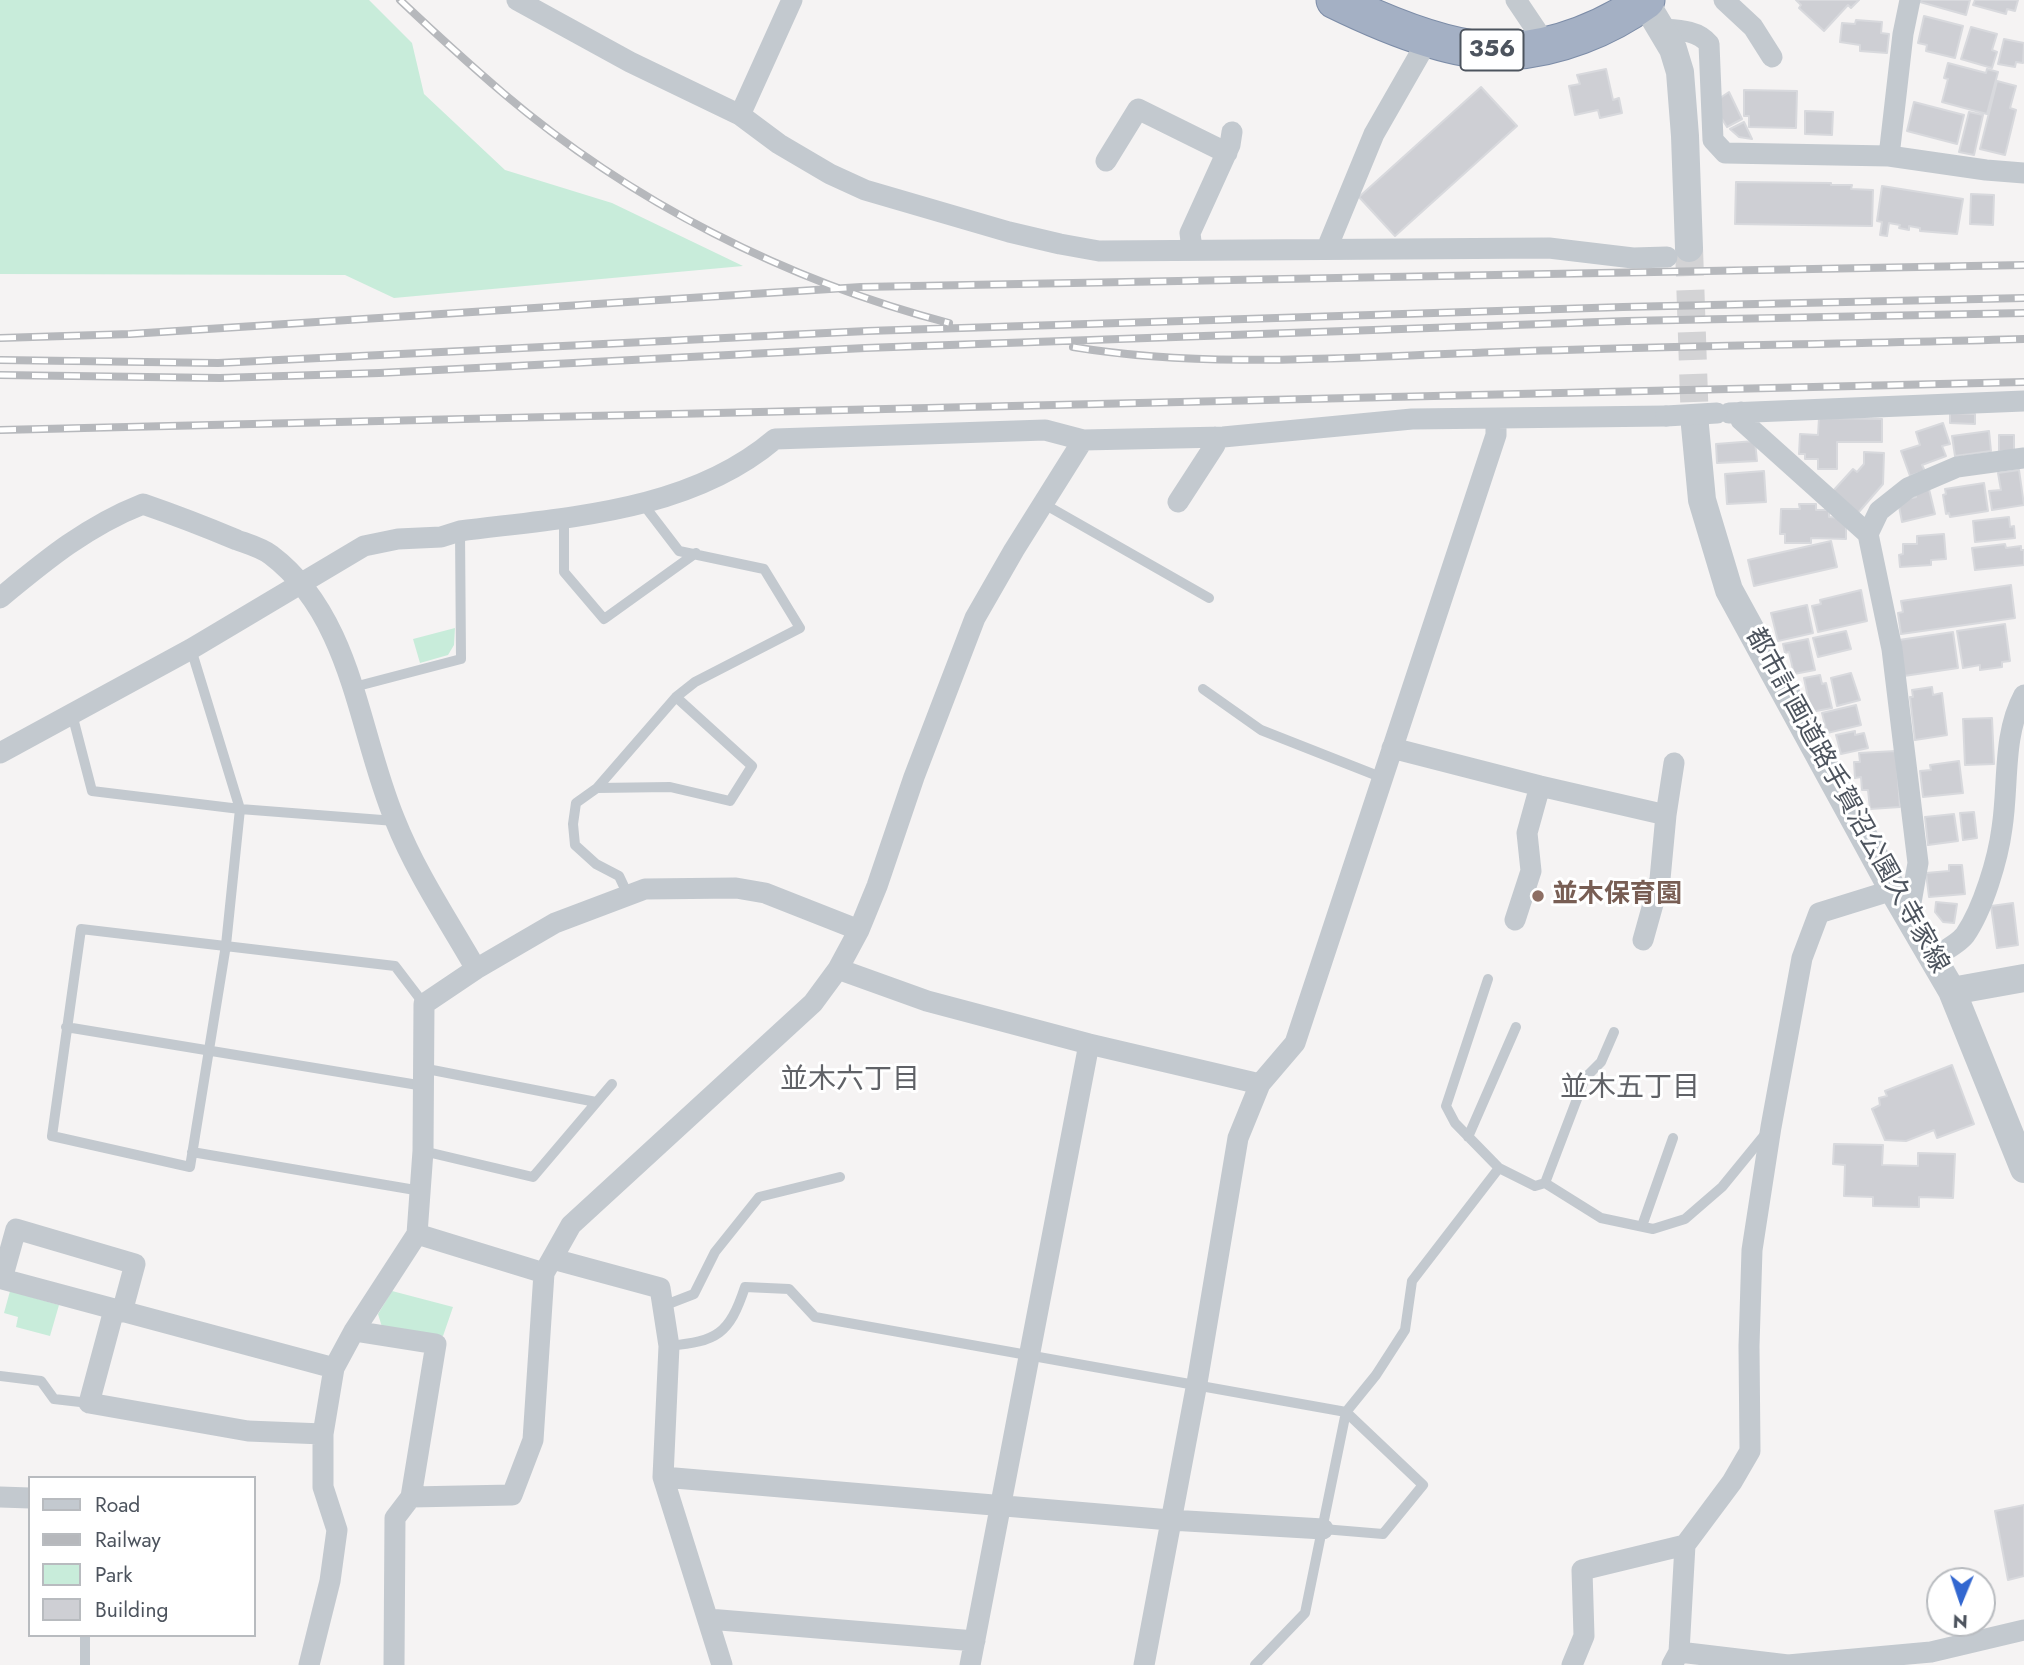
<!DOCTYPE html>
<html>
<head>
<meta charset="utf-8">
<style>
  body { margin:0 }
  #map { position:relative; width:2024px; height:1665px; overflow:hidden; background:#f5f3f3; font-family:Jost,sans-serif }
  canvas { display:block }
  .legend { position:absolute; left:28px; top:1476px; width:228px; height:161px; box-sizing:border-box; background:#fff; border:2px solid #b8bbbf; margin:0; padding:9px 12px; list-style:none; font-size:21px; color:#4d545e }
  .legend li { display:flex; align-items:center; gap:14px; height:35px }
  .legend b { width:35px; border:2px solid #b8bbbf }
  .north { position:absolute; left:1926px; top:1567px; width:70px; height:70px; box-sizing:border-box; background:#fff; border:2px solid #b8bbbf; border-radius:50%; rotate:182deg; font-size:19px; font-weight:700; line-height:28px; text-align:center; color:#4d545e }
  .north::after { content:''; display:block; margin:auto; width:24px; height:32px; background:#3267d0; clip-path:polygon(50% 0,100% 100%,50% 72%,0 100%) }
</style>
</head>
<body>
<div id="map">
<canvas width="2024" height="1665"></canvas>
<ul class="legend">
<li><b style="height:9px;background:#c3c9cf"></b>Road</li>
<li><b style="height:9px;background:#b6b8bc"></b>Railway</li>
<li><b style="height:19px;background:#c8ecda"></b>Park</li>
<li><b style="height:19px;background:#cecfd4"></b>Building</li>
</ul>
<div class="north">N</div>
</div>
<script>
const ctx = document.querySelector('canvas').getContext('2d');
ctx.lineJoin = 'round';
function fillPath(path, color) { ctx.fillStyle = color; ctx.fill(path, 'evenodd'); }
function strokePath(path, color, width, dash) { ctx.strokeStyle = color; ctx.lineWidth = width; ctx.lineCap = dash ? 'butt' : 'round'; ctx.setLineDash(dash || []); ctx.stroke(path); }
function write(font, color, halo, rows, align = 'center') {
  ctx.font = font + ' Jost,"Noto Sans JP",sans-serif'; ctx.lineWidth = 6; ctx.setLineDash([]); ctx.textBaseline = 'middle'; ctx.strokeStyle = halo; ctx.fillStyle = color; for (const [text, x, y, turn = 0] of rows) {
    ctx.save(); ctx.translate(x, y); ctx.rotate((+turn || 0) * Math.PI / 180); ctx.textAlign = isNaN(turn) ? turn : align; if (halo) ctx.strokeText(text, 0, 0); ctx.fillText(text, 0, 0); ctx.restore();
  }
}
const green = new Path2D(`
  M 0,0 L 369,0 L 412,43 L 424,94 L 505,170 L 612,203 L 743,266 L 394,298 L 345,275 L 0,274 Z
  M 455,628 L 454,645 L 448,655 L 420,663 L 413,639 Z
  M 10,1291 L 59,1305 L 50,1336 L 16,1327 L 18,1317 L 4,1313 Z
  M 392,1291 L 453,1307 L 443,1336 L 382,1327 L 378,1314 Z`);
const building = new Path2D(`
  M 1796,0 L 1859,0 L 1851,8 L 1848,5 L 1824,31 L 1799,8 L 1801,5 Z
  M 1921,0 L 1970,0 L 1966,15 L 1920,2 Z
  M 1975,0 L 2018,0 L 2015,11 L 2007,9 L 2006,14 L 1973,5 Z
  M 1924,16 L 1963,26 L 1955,58 L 1926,51 L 1927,45 L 1918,43 Z
  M 1856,20 L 1882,22 L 1881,33 L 1889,34 L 1887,53 L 1860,51 L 1860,45 L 1840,42 L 1842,23 L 1855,24 Z
  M 1971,27 L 1997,34 L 1992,50 L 1997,52 L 1992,68 L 1961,59 Z
  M 2004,39 L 2024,43 L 2023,63 L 2016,62 L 2015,67 L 1998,64 Z
  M 1948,63 L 1986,73 L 1987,69 L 1998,72 L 1987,114 L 1942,102 L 1948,79 L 1944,78 Z
  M 1606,69 L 1613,100 L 1619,98 L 1622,113 L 1600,118 L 1598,110 L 1575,115 L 1569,86 L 1580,84 L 1577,75 Z
  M 1997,81 L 2016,86 L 2010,108 L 2016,110 L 2005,155 L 1980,149 Z
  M 1481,87 L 1517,126 L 1395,236 L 1359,197 Z
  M 1744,90 L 1797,91 L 1796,128 L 1749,127 L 1749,116 L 1744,116 Z
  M 1729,92 L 1742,119 L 1727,127 L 1717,111 L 1717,100 Z
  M 1914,102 L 1964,115 L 1957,144 L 1907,131 Z
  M 1805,111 L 1833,112 L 1832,135 L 1805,134 Z
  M 1969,112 L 1983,115 L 1974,155 L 1959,152 Z
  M 1744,122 L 1752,139 L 1739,137 L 1730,129 Z
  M 1736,182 L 1831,183 L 1831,185 L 1852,185 L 1851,189 L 1873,190 L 1872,226 L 1735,224 Z
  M 1882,186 L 1963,199 L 1957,234 L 1920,231 L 1920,228 L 1909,226 L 1909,230 L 1899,228 L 1900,225 L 1889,223 L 1887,236 L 1880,235 L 1882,222 L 1877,221 Z
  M 1971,194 L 1994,195 L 1993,225 L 1970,224 Z
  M 1950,413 L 1975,414 L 1975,424 L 1950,423 Z
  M 1819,418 L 1882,419 L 1882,442 L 1837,442 L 1837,469 L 1818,469 L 1818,459 L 1805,459 L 1805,454 L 1799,454 L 1800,434 L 1818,435 Z
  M 1943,423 L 1950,444 L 1942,446 L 1946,456 L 1922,465 L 1925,471 L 1910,476 L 1901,451 L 1920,445 L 1916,432 Z
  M 1989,431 L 1991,451 L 1955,456 L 1952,436 Z
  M 1999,435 L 2014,435 L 2014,452 L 1999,451 Z
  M 1755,441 L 1757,461 L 1717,463 L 1716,444 Z
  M 1864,452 L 1884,453 L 1883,484 L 1858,513 L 1833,491 L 1853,469 L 1857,472 L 1864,464 Z
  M 2019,470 L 2024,505 L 1992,510 L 1989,491 L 2001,490 L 1998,473 Z
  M 1764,471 L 1766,502 L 1727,504 L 1725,474 Z
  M 1984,483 L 1988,511 L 1950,517 L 1949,513 L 1946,514 L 1943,495 L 1946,494 L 1945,489 Z
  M 1929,489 L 1935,514 L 1902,522 L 1898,501 L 1916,497 L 1915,492 Z
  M 1799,504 L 1816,504 L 1816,510 L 1829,510 L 1829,517 L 1843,518 L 1846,522 L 1846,539 L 1811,538 L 1811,543 L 1785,543 L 1785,534 L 1780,534 L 1781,509 L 1800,509 Z
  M 2009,517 L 2010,527 L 2014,526 L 2015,538 L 1975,542 L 1973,521 Z
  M 1944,534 L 1946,559 L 1931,560 L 1931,565 L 1900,567 L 1899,555 L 1903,554 L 1903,544 L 1917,544 L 1917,536 Z
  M 1831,541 L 1837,567 L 1754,586 L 1748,560 Z
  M 2005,544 L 2006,548 L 2021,546 L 2021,550 L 2024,550 L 2024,565 L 1975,570 L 1972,548 Z
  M 2011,585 L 2015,618 L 1901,634 L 1898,613 L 1903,612 L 1901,601 Z
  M 1861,590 L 1867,621 L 1818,632 L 1812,606 L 1821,604 L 1820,600 Z
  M 1807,605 L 1813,633 L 1778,641 L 1771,613 Z
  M 2005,624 L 2010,661 L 2002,662 L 2002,667 L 1980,670 L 1980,665 L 1963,668 L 1957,631 Z
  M 1846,631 L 1851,649 L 1818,657 L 1813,638 Z
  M 1953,632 L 1958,668 L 1904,676 L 1899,640 Z
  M 1808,639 L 1815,670 L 1794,674 L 1789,652 L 1785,653 L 1783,644 Z
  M 1851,673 L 1860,700 L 1837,706 L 1831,678 Z
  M 1820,675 L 1822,684 L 1826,683 L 1832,708 L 1811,712 L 1804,678 Z
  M 1932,687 L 1933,695 L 1942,693 L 1947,735 L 1915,740 L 1910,697 L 1913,697 L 1912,690 Z
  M 1856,705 L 1861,725 L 1827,733 L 1822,713 Z
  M 1992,718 L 1994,764 L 1965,765 L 1963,719 Z
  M 1855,731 L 1855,735 L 1864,733 L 1868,748 L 1841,754 L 1836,735 Z
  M 1896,751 L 1900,807 L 1870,809 L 1868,790 L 1862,790 L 1861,777 L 1855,778 L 1854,762 L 1860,762 L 1859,753 Z
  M 1959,761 L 1963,793 L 1923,797 L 1920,771 L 1931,770 L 1930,765 Z
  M 1974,812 L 1977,838 L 1963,840 L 1960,813 Z
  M 1954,814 L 1958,841 L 1928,845 L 1925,817 Z
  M 1949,865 L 1962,865 L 1965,894 L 1929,897 L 1926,873 L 1949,871 Z
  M 1936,902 L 1957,904 L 1954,923 L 1943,922 L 1935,912 Z
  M 2013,903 L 2018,945 L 1997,948 L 1991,906 Z
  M 1952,1065 L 1974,1124 L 1937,1138 L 1934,1130 L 1906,1141 L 1885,1140 L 1872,1109 L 1880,1105 L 1879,1098 L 1887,1096 L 1885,1091 Z
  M 1834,1144 L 1883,1145 L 1882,1165 L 1918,1166 L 1918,1153 L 1955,1154 L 1953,1198 L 1919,1197 L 1919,1207 L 1873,1206 L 1873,1197 L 1844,1196 L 1845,1165 L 1833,1164 Z
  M 2024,1505 L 2024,1576 L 2008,1580 L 1995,1511 Z`);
const tertiaryTunnel = new Path2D(`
  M 1689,248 L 1695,426`);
const service = new Path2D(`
  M 1044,504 L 1209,598
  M 564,517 L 564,572 L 604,619 L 696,553
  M 191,649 L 240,809 L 226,945 L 190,1167 L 52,1136 L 81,929 L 395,966 L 424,1004
  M 354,687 L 461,659 L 460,531
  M 1203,689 L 1261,730 L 1383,778
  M 72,714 L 92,791 L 240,809 L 395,821
  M 597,788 L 670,787 L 730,801 L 752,766 L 676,697
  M 628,895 L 619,876 L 596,864 L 575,845 L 573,824 L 576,803 L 597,788 L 676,697 L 695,682 L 800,628 L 764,569 L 679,551 L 643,504
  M 1488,979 L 1446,1106 L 1455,1123 L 1499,1168 L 1535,1186 L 1545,1183 L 1601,1218 L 1653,1229 L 1685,1219 L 1722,1187 L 1767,1132
  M 66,1027 L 424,1086
  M 422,1068 L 596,1102
  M 1468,1137 L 1516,1027
  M 423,1151 L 533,1177 L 612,1084
  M 192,1152 L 421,1191
  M 1545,1183 L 1585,1078 L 1601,1062 L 1614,1032
  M 1642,1226 L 1673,1138
  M 663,1306 L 694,1294 L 715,1252 L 759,1197 L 840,1177
  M 669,1346 C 717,1341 729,1335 745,1287 L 789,1289 L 815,1317 L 1346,1412 L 1423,1485 L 1383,1534 L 1323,1529
  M 0,1376 L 41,1381 L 54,1399 L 89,1403
  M 85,1665 L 85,1635
  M 1255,1665 L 1305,1613 L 1346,1412 L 1376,1375 L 1405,1330 L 1412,1281 L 1499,1168`);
const minor = new Path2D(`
  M 517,0 L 630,62 L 740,115 L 779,144 L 830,174 L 865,190 L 1009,232 L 1060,244 L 1099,251 L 1549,248 L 1633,258 L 1667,257
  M 1516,0 L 1547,46
  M 1724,0 L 1753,27 L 1772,57
  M 1662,29 C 1679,30 1698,30 1709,44 L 1713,140 L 1725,153 L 1889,156 L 1986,170 L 2024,173
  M 740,115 L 792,0
  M 1889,156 L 1903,34 L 1910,0
  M 1106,161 L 1138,109 L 1227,153
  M 1327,248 L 1374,134 L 1429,38
  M 1192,250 L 1190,233 L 1230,145 L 1232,132
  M 1741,412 L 1741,420 L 1868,534 L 1892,649 L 1918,863 L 1909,914
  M 1729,413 L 2024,401
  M 1178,502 L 1215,445 L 1215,437
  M 1868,534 L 1879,511 L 1908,488 L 1957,467 L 2024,458
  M 0,598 C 46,560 87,526 143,504 C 175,515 206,527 237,540 C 248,544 262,548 271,555 C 353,617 358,732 395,820 C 416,873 448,920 476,969
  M 1392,748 L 1540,786 L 1666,815
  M 0,753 L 191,649 L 364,546 L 398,539 L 441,537 L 460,531 C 568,517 689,512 775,439 L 1045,430 L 1083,440 L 1223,437 L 1412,419 L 1666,416
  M 1515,920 L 1531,871 L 1527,833 L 1540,786
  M 1643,940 L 1660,879 L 1666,815 L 1674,763
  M 1934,957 C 1944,951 1958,944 1965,935 C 1983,909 1998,859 2002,828 C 2009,783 2002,736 2024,695
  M 838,969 L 927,1001 L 1089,1044 L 1260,1084
  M 417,1234 L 544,1273
  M 553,1259 L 660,1288 L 669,1346 L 663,1477 L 722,1665
  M 114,1310 L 89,1403 L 248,1431 L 323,1434
  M 122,1312 L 135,1264 L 16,1229 L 2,1279 L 334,1368
  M 354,1331 L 436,1344 L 411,1497
  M 663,1477 L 1170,1520 L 1323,1529
  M 0,1497 L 30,1498
  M 708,1619 L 975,1641
  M 1679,1652 L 1788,1665 L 1931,1652 L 2024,1630
  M 309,1665 L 330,1581 L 337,1530 L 323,1487 L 323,1434 L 334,1368 L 354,1331 L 417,1234 L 423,1151 L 424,1004 L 476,969 L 555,923 L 645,889 L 736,888 L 765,893 L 859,930
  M 394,1665 L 395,1518 L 411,1497 L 512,1495 L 533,1440 L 544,1273 L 571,1225 L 813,1003 L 838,969 L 859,930 L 877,886 L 914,777 L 975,618 L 1014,550 L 1083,440
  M 970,1665 L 1089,1044
  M 1144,1665 L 1197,1383 L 1238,1138 L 1260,1084 L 1295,1043 L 1496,435 L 1496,419
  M 1572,1665 L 1584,1636 L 1582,1570 L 1685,1545
  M 1672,1665 L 1679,1652 L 1685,1545 L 1732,1482 L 1750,1451 L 1749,1346 L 1752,1250 L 1771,1127 L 1802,958 L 1819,913 L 1893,890`);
const tertiary = new Path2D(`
  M 1645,2 L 1673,49 L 1680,72 L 1685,136 L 1689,248
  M 1695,426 L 1702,500 L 1729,590 L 1893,890 L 1952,991 L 2024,1169
  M 1952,991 L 2024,978`);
const trunk = new Path2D(`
  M 1335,0 C 1382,23 1455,54 1508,51 C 1556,49 1608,28 1646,0`);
const rail = new Path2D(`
  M 400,0 C 434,32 468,63 503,93 C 631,202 787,281 949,323
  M 0,338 L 130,334 L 861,287 L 2024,265
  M 1073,347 C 1214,370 1359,356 1501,352 C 1675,346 1850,344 2024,339
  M 0,360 L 218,363 L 867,331 L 1623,307 L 2024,298
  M 0,375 L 220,378 L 379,373 L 865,348 L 1627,321 L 2024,313
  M 0,430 L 2024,382`);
const minorBridge = new Path2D(`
  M 1666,416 L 1717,413`);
const markers = [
  [1538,896,7,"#8d6e63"]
];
const shields = [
  [1492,50,63]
];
const shieldNames = [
  ["356",1492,50]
];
const streetNames = [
  ["都市計画道路手賀沼公園久寺家線",1846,801,61]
];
const educationNames = [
  ["並木保育園",1552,896]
];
const neighbourhoodNames = [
  ["並木六丁目",850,1081],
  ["並木五丁目",1630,1089]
];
fillPath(green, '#c8ecda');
fillPath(building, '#cecfd4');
strokePath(building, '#d8d9dd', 2);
strokePath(tertiaryTunnel, '#d3d3d5', 28, [28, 14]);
strokePath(trunk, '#7c8ca7', 39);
strokePath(service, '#c3c9cf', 10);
strokePath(minor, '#c3c9cf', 21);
strokePath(tertiary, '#c3c9cf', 28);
strokePath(trunk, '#a4b0c4', 37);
strokePath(rail, '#b6b8bc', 8);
strokePath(rail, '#fff', 5, [16]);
strokePath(minorBridge, '#c3c9cf', 21);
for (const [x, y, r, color] of markers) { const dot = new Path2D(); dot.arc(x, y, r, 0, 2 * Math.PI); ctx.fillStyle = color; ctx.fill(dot); strokePath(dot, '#fff', 2.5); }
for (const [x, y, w] of shields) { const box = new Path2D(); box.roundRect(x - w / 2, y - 20.5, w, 41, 5); ctx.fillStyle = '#fff'; ctx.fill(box); strokePath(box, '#4d545e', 2); }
write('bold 24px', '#4d545e', null, shieldNames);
write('26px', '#4d545e', '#fff', streetNames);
write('bold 26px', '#785e54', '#fff', educationNames, 'left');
write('28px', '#606267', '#fff', neighbourhoodNames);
</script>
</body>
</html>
